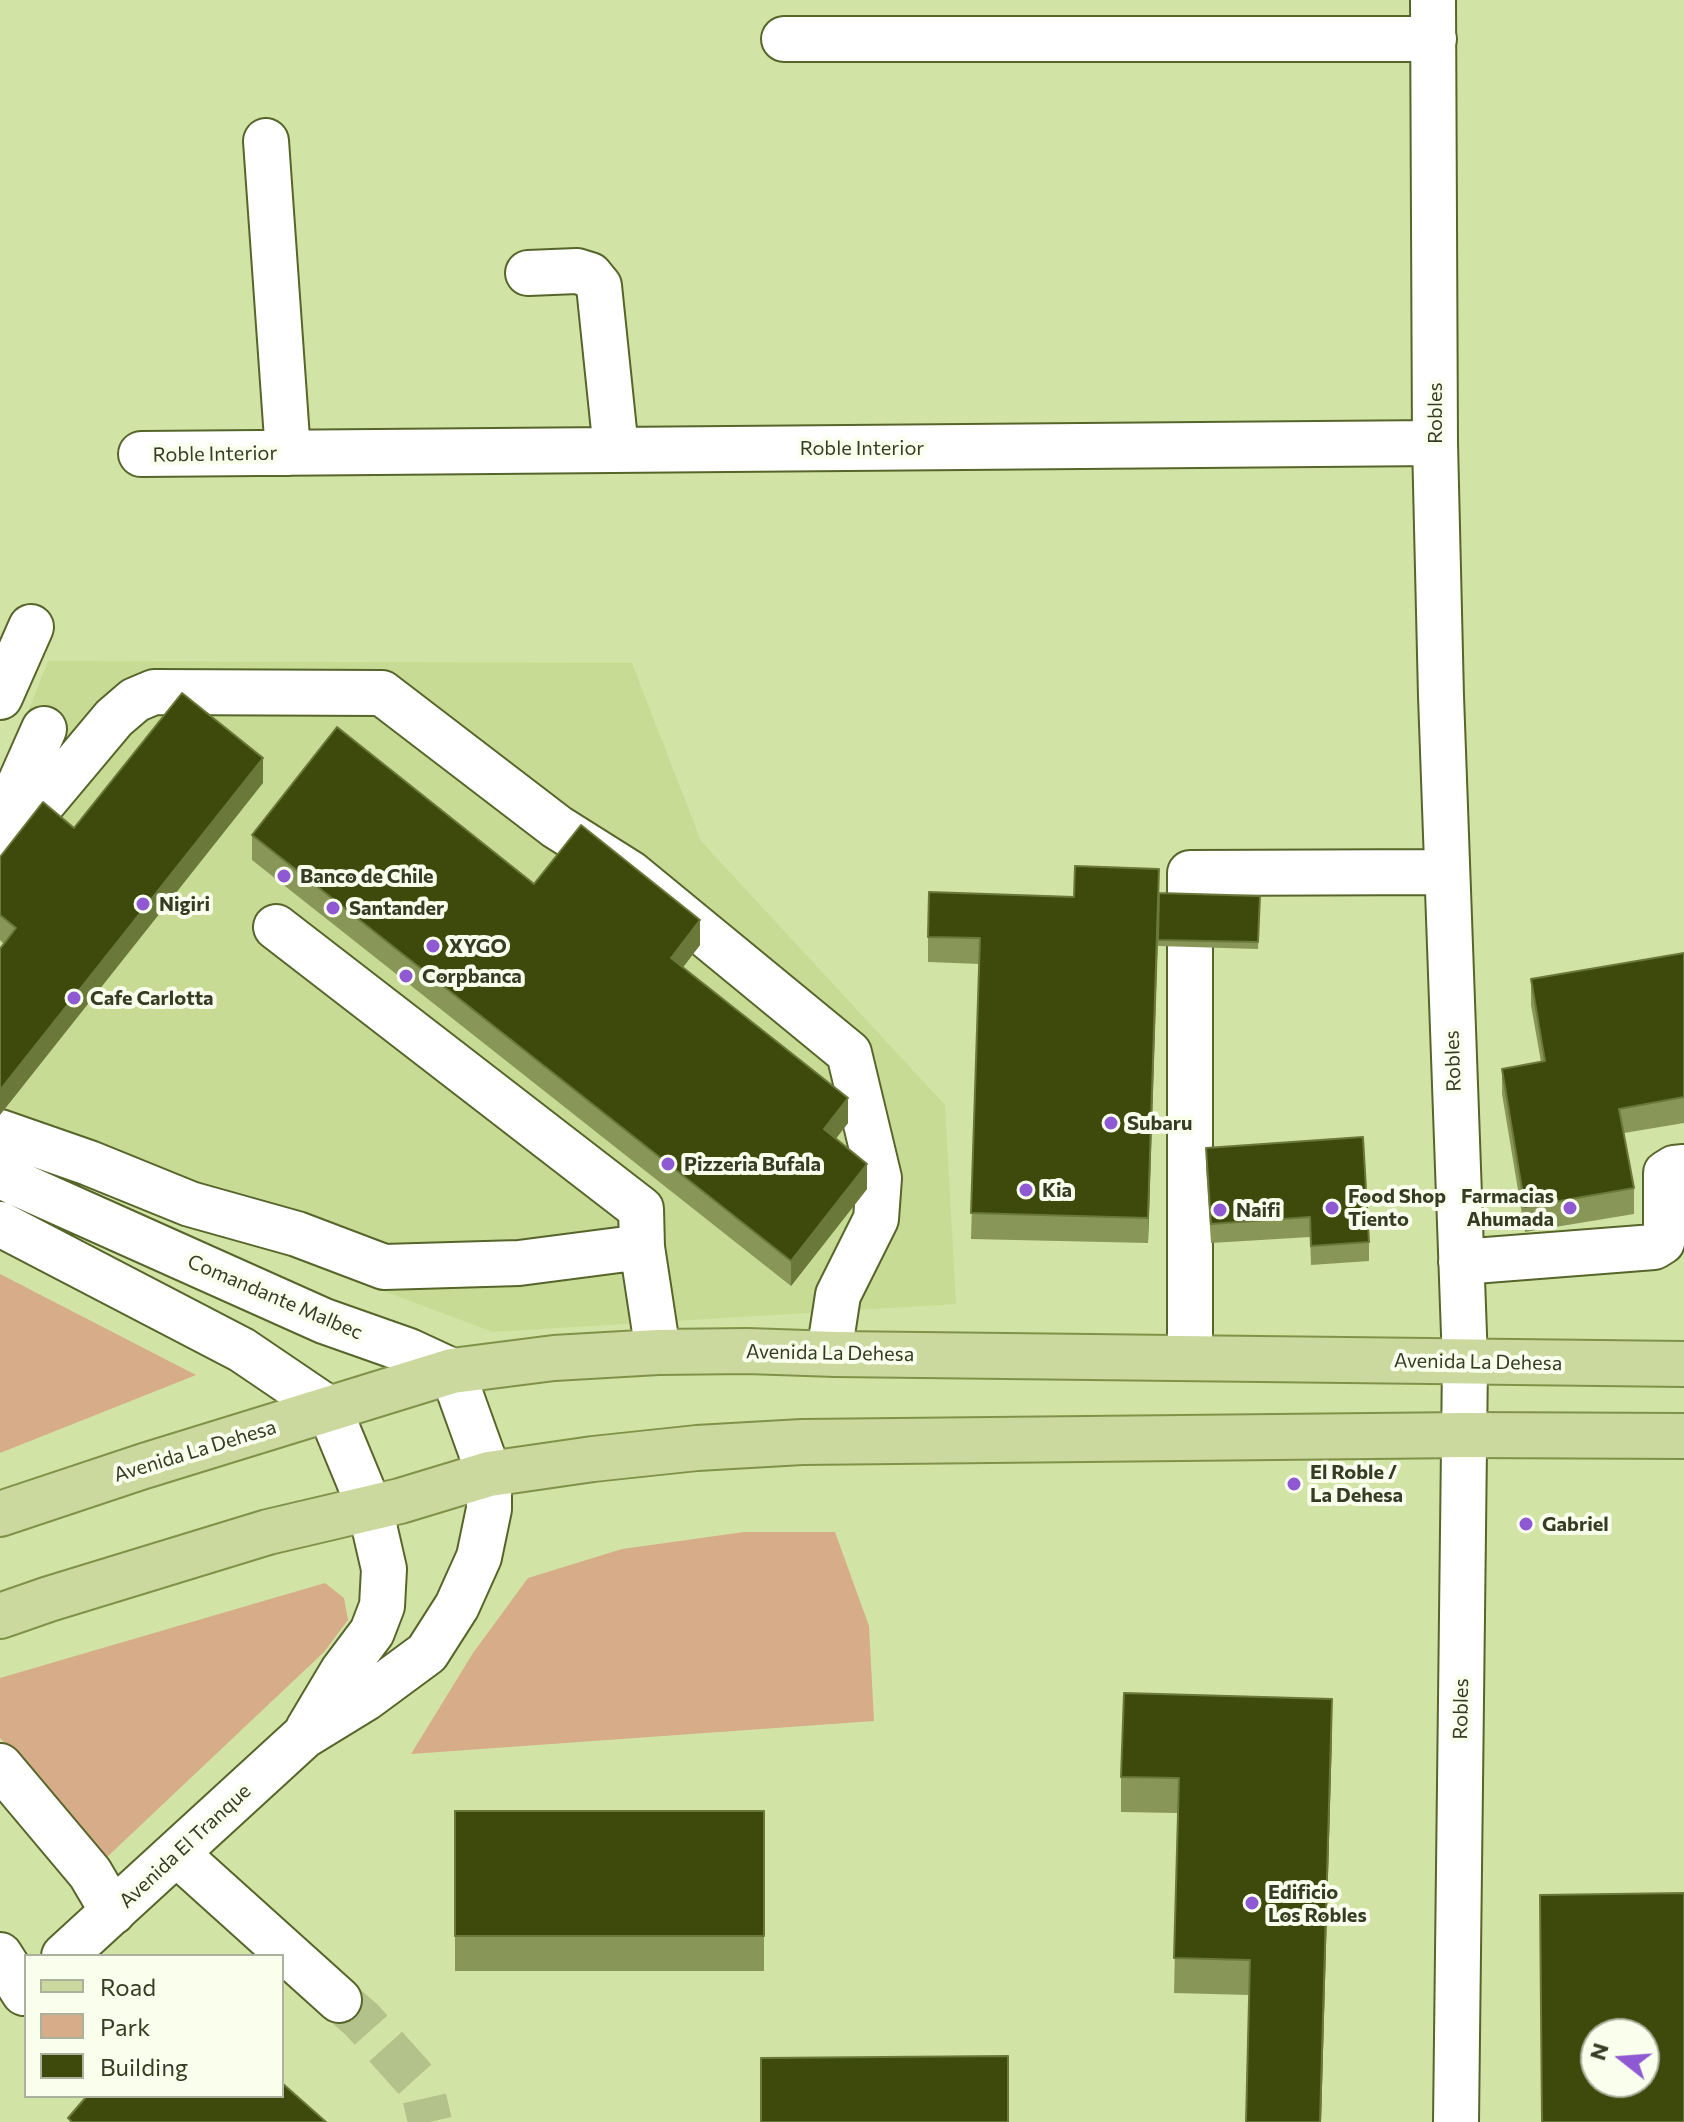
<!DOCTYPE html>
<html>
<head>
<meta charset="utf-8">
<style>
  body { margin:0 }
  #map { position:relative; width:1684px; height:2122px; overflow:hidden; background:#d2e4a5; font-family:Commissioner,sans-serif }
  canvas { display:block }
  .legend { position:absolute; left:24px; top:1954px; width:260px; height:144px; box-sizing:border-box; background:#f9ffec; border:2px solid #abb19c; margin:0; padding:10px 14px; list-style:none; font-size:24px; color:#353c23 }
  .legend li { display:flex; align-items:center; gap:16px; height:40px }
  .legend b { width:40px; border:2px solid #abb19c }
  .north { position:absolute; left:1580px; top:2018px; width:80px; height:80px; box-sizing:border-box; background:#f9ffec; border:2px solid #abb19c; border-radius:50%; rotate:287deg; font-size:22px; font-weight:700; line-height:32px; text-align:center; color:#353c23 }
  .north::after { content:''; display:block; margin:auto; width:28px; height:36px; background:#8e59d2; clip-path:polygon(50% 0,100% 100%,50% 72%,0 100%) }
</style>
</head>
<body>
<div id="map">
<canvas width="1684" height="2122"></canvas>
<ul class="legend">
<li><b style="height:10px;background:#cbd99e"></b>Road</li>
<li><b style="height:22px;background:#d7ac89"></b>Park</li>
<li><b style="height:22px;background:#3d4a0c"></b>Building</li>
</ul>
<div class="north">N</div>
</div>
<script>
const ctx = document.querySelector('canvas').getContext('2d');
ctx.lineJoin = 'round';
function fillPath(path, color) { ctx.fillStyle = color; ctx.fill(path, 'evenodd'); }
function strokePath(path, color, width, dash) { ctx.strokeStyle = color; ctx.lineWidth = width; ctx.lineCap = dash ? 'butt' : 'round'; ctx.setLineDash(dash || []); ctx.stroke(path); }
function write(font, color, halo, rows, align = 'center') {
  ctx.font = font + ' Commissioner,sans-serif'; ctx.lineWidth = 8; ctx.setLineDash([]); ctx.textBaseline = 'middle'; ctx.strokeStyle = halo; ctx.fillStyle = color; for (const [text, x, y, turn = 0] of rows) {
    ctx.save(); ctx.translate(x, y); ctx.rotate((+turn || 0) * Math.PI / 180); ctx.textAlign = isNaN(turn) ? turn : align; if (halo) ctx.strokeText(text, 0, 0); ctx.fillText(text, 0, 0); ctx.restore();
  }
}
const built = new Path2D(`
  M 48,661 L 632,663 L 701,841 L 945,1105 L 956,1304 L 493,1332 L 9,1151 L 0,1145 L 0,781 Z`);
const green = new Path2D(`
  M 0,1274 L 196,1375 L 0,1453 Z
  M 744,1532 L 835,1532 L 869,1626 L 874,1721 L 411,1754 L 473,1653 L 528,1578 L 622,1549 Z
  M 325,1583 L 344,1598 L 348,1620 L 324,1652 L 106,1858 L 0,1738 L 0,1678 Z`);
const minorTunnel = new Path2D(`
  M 339,2000 L 362,2020 L 422,2087 L 430,2122`);
const minor = new Path2D(`
  M 1433,0 L 1435,443 L 1441,696 L 1465,1362 L 1456,2122
  M 784,39 L 1434,39
  M 266,141 L 288,453
  M 528,273 L 577,271 L 590,275 L 599,286 L 616,450
  M 141,454 L 1435,443
  M 0,697 L 31,627
  M 0,828 L 44,729
  M 0,854 L 114,718 L 135,700 L 154,692 L 382,693 L 557,827 L 630,873 L 849,1053 L 879,1178 L 876,1219 L 838,1295 L 832,1334 L 836,1354
  M 1190,901 L 1190,873 L 1446,872
  M 276,927 L 641,1209 L 642,1247 L 658,1352
  M 0,1132 L 89,1163 L 190,1204 L 297,1234 L 384,1267 L 519,1263 L 642,1247
  M 0,1176 L 324,1321 L 409,1351 L 452,1371 L 489,1474 L 489,1509 L 479,1557 L 457,1606 L 427,1653 L 366,1698 L 304,1736 L 64,1956
  M 0,1224 L 242,1350 L 329,1409 L 370,1508 L 384,1569 L 382,1606 L 372,1632 L 342,1672 L 308,1729
  M 1461,1262 L 1654,1247 L 1662,1242 L 1666,1229 L 1666,1173 L 1674,1168 L 1684,1167
  M 1190,1358 L 1190,947
  M 0,1766 L 90,1873 L 113,1912
  M 177,1854 L 339,2000
  M 0,1955 L 24,1993`);
const major = new Path2D(`
  M 0,1514 L 144,1466 L 452,1371 L 554,1358 L 658,1352 L 747,1351 L 836,1354 L 1684,1364
  M 0,1616 L 49,1599 L 268,1532 L 400,1501 L 489,1474 L 593,1459 L 697,1448 L 802,1442 L 1465,1435 L 1684,1436`);
const wall = new Path2D(`
  M 263,783 L 4,944 L 0,940 L 0,857 L 74,828 Z
  M 252,835 L 534,884 L 700,945 L 683,967 L 848,1123 L 836,1138 L 867,1189 L 791,1286 L 252,860 Z
  M 1159,893 L 1260,896 L 1258,949 L 1158,946 L 1158,943 L 1148,1243 L 971,1239 L 979,964 L 928,962 L 928,937 L 1074,897 Z
  M 1684,953 L 1684,1123 L 1624,1133 L 1634,1188 L 1634,1214 L 1525,1232 L 1502,1094 L 1502,1069 L 1541,1062 L 1531,1005 L 1531,979 Z
  M 1206,1148 L 1369,1242 L 1369,1261 L 1311,1265 L 1310,1237 L 1211,1243 L 1206,1167 Z
  M 1332,1734 L 1321,2122 L 1246,2122 L 1249,1995 L 1174,1993 L 1178,1813 L 1121,1812 L 1121,1777 Z
  M 455,1811 L 764,1811 L 764,1971 L 455,1971 Z`);
const shadedWall = new Path2D(`
  M 263,758 L 263,783 L 0,1115 L 0,1090 Z
  M 1159,869 L 1159,894 L 1148,1243 L 1148,1218 Z
  M 700,920 L 700,945 L 671,983 L 671,958 Z
  M 848,1098 L 848,1123 L 824,1154 L 824,1129 Z
  M 867,1164 L 867,1189 L 791,1286 L 791,1261 Z
  M 1332,1699 L 1332,1734 L 1321,2122 L 1320,2122 Z`);
const building = new Path2D(`
  M 182,693 L 263,758 L 0,1090 L 0,949 L 16,928 L 0,915 L 0,857 L 43,802 L 74,828 Z
  M 337,727 L 534,884 L 581,825 L 700,920 L 671,958 L 848,1098 L 824,1129 L 867,1164 L 791,1261 L 252,835 Z
  M 1075,866 L 1159,869 L 1148,1218 L 971,1213 L 980,938 L 928,937 L 929,892 L 1074,897 Z
  M 1159,893 L 1260,896 L 1258,942 L 1158,940 Z
  M 1684,953 L 1684,1097 L 1619,1109 L 1634,1188 L 1525,1207 L 1502,1069 L 1545,1061 L 1531,979 Z
  M 1363,1137 L 1369,1242 L 1311,1246 L 1310,1217 L 1211,1224 L 1206,1148 Z
  M 1124,1693 L 1332,1699 L 1320,2122 L 1246,2122 L 1250,1960 L 1174,1958 L 1179,1778 L 1121,1777 Z
  M 455,1811 L 764,1811 L 764,1936 L 455,1936 Z
  M 1684,1893 L 1684,2122 L 1542,2122 L 1540,1895 ZM 1596,2034 L 1644,2034 L 1644,2082 L 1596,2082 Z
  M 1008,2056 L 1008,2122 L 761,2122 L 761,2058 Z
  M 282,2083 L 326,2122 L 72,2122 L 68,2118 L 87,2096 L 282,2096 Z`);
const markers = [
  [284,876,8,"#8e59d2"],
  [143,904,8,"#8e59d2"],
  [333,908,8,"#8e59d2"],
  [433,946,8,"#8e59d2"],
  [406,976,8,"#8e59d2"],
  [74,998,8,"#8e59d2"],
  [1111,1123,8,"#8e59d2"],
  [668,1164,8,"#8e59d2"],
  [1026,1190,8,"#8e59d2"],
  [1332,1208,8,"#8e59d2"],
  [1570,1208,8,"#8e59d2"],
  [1220,1210,8,"#8e59d2"],
  [1294,1484,8,"#8e59d2"],
  [1526,1524,8,"#8e59d2"],
  [1252,1903,8,"#8e59d2"]
];
const streetNames = [
  ["Robles",1435,413,-90],
  ["Roble Interior",862,448],
  ["Roble Interior",215,454,-1],
  ["Robles",1453,1061,-92],
  ["Comandante Malbec",275,1297,23],
  ["Avenida La Dehesa",830,1353,1],
  ["Avenida La Dehesa",1478,1362,1],
  ["Avenida La Dehesa",195,1451,-17],
  ["Robles",1461,1709,-89],
  ["Avenida El Tranque",185,1846,-43]
];
const poiNames = [
  ["Banco de Chile",300,876],
  ["Nigiri",159,904],
  ["Santander",349,908],
  ["XYGO",449,946],
  ["Corpbanca",422,976],
  ["Cafe Carlotta",90,998],
  ["Subaru",1127,1123],
  ["Pizzeria Bufala",684,1164],
  ["Kia",1042,1190],
  ["Food Shop",1348,1196],
  ["Tiento",1348,1219],
  ["Farmacias",1554,1196,"right"],
  ["Ahumada",1554,1219,"right"],
  ["Naifi",1236,1210],
  ["El Roble /",1310,1472],
  ["La Dehesa",1310,1495],
  ["Gabriel",1542,1524],
  ["Edificio",1268,1892],
  ["Los Robles",1268,1915]
];
fillPath(built, '#c7db94');
fillPath(green, '#d7ac89');
strokePath(minorTunnel, '#b3c28b', 44, [44, 22]);
strokePath(minor, '#56652a', 48);
strokePath(major, '#809249', 48);
strokePath(minor, '#fff', 44);
strokePath(major, '#cbd99e', 44);
fillPath(wall, '#889758');
fillPath(shadedWall, '#6a783a');
fillPath(building, '#3d4a0c');
strokePath(building, '#6a783a', 2);
for (const [x, y, r, color] of markers) { const dot = new Path2D(); dot.arc(x, y, r, 0, 2 * Math.PI); ctx.fillStyle = color; ctx.fill(dot); strokePath(dot, '#f9ffec', 3); }
write('20px', '#353c23', '#f9ffec', streetNames);
write('bold 20px', '#353c23', '#f9ffec', poiNames, 'left');
</script>
</body>
</html>
